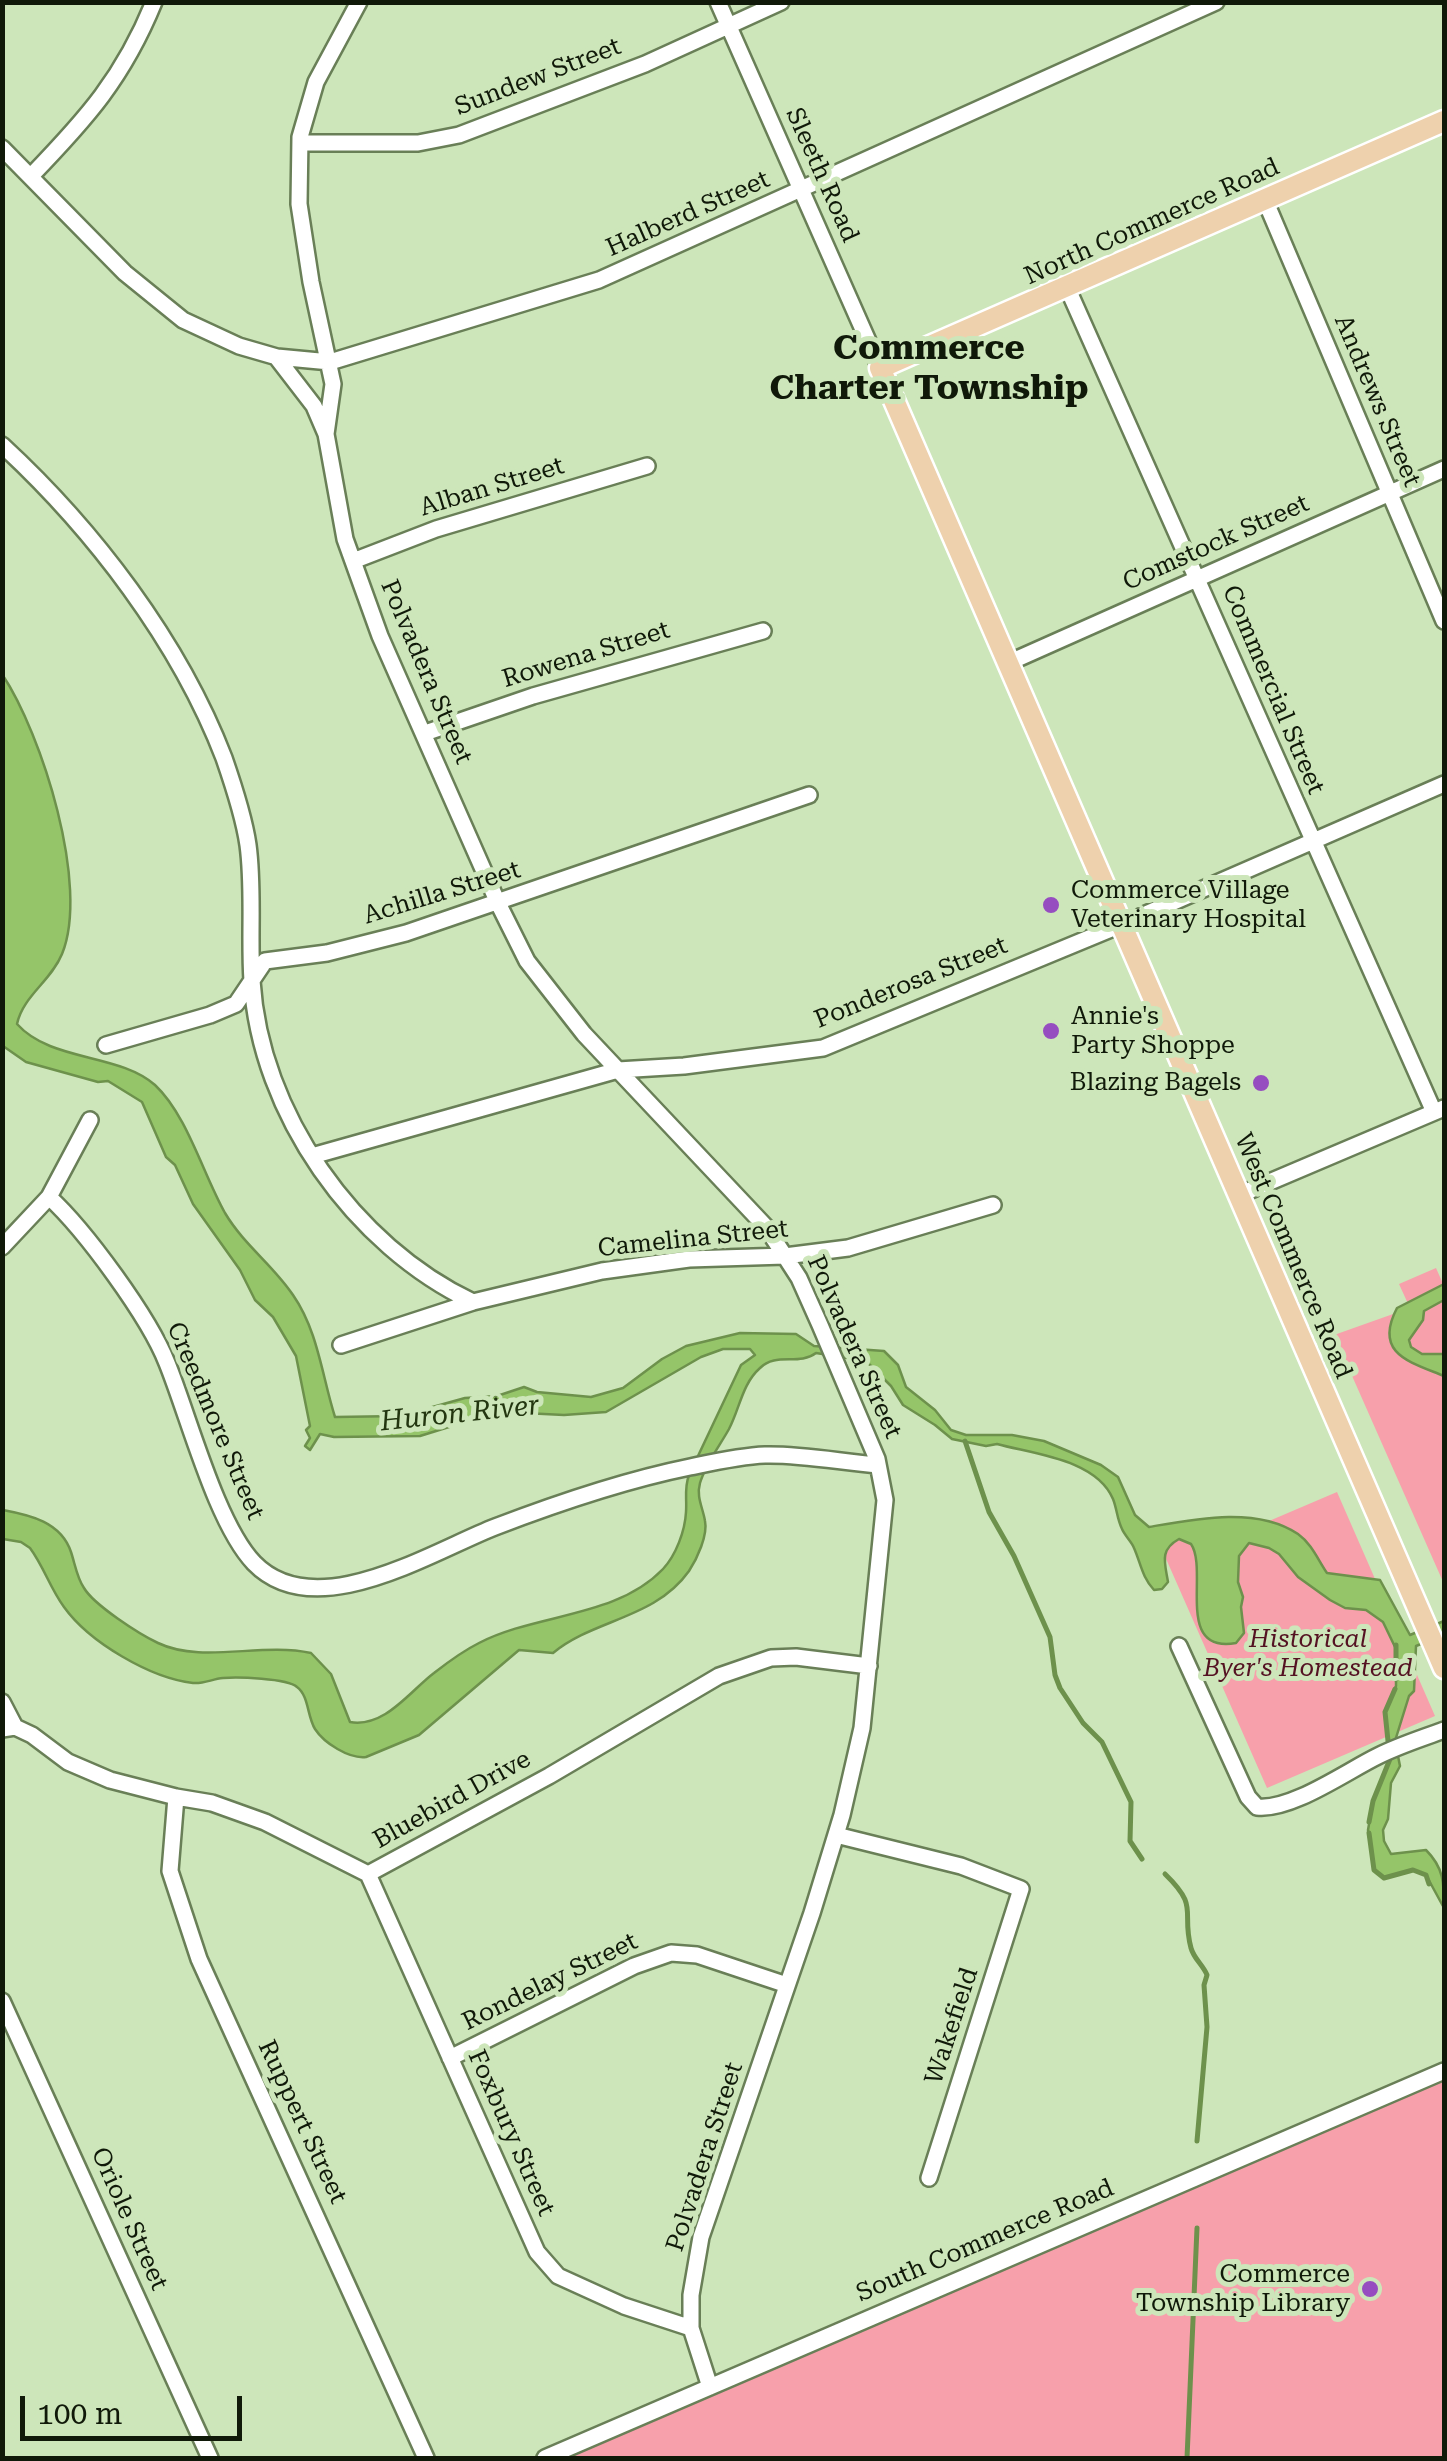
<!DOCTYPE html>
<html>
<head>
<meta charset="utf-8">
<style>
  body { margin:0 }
  #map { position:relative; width:1447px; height:2461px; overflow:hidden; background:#cde6ba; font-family:"Roboto Serif",serif }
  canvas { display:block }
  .frame { position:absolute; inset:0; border:5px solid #101909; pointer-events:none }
  .scale { position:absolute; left:20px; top:2396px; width:222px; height:45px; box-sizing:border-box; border:5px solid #101909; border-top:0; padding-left:12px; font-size:30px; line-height:35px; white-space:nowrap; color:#101909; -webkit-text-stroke:8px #cde6ba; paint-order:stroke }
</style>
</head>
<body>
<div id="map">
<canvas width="1447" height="2461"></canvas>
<div class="frame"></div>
<div class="scale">100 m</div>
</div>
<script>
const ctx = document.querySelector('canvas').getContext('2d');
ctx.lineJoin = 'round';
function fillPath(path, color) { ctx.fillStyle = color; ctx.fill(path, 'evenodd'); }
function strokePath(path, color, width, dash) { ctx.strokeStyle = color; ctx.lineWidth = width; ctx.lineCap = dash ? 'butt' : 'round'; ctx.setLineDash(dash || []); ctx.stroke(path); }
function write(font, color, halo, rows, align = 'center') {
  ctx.font = font + ' "Roboto Serif",serif'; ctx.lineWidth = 10; ctx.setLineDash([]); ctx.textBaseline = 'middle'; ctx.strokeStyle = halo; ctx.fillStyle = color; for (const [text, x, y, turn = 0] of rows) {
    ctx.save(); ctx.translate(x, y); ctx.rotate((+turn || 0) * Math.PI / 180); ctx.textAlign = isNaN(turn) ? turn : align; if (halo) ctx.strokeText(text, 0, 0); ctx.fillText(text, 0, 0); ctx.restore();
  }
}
const green = new Path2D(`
  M 1436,1268 L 1444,1286 L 1444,1584 L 1334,1335 L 1410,1308 L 1399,1284 Z
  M 1337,1492 L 1435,1716 L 1267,1788 L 1156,1536 L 1262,1524 Z
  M 1444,2071 L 1444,2458 L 560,2458 Z`);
const water = new Path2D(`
  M 2,674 C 42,734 90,886 62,954 C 51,981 23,996 17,1024 C 51,1062 119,1053 155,1085 C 187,1115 203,1174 225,1213 C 244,1245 273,1265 293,1295 C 318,1331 322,1376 335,1417 L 400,1416 L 465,1398 L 497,1396 L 524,1387 L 537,1392 L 591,1397 L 623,1388 L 662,1359 L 686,1346 L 740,1333 L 796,1334 L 814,1346 L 884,1351 L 898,1365 L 906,1387 L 935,1410 L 951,1430 L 966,1435 L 1012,1435 L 1044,1441 L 1101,1465 L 1118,1477 L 1135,1515 L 1149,1527 C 1194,1519 1257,1506 1298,1534 C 1312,1544 1318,1560 1327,1573 L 1380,1580 L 1410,1635 L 1444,1621 L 1444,1635 L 1416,1646 L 1414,1691 L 1409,1696 L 1395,1741 L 1400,1766 L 1391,1783 L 1388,1819 L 1383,1830 L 1384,1841 L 1391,1854 L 1426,1850 C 1444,1868 1444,1883 1444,1908 L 1426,1875 L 1413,1870 L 1384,1878 L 1374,1870 L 1368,1830 L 1373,1801 L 1390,1759 L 1385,1712 L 1396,1686 L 1396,1649 L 1383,1622 L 1366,1610 L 1345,1608 L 1330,1600 L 1298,1577 L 1279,1554 L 1269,1548 L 1249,1543 L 1239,1556 L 1238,1582 L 1243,1597 L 1241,1607 L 1244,1633 L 1236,1643 C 1174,1654 1209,1570 1191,1544 L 1179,1539 C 1159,1550 1165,1563 1168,1582 L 1162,1589 L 1154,1590 C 1142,1577 1141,1564 1134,1548 C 1132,1542 1125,1536 1122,1529 C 1117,1519 1117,1509 1113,1499 C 1096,1459 1033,1454 997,1444 L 986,1446 L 952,1439 L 935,1425 L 903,1405 L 891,1386 L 866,1361 L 816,1353 C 799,1366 776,1352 760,1368 C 742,1384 740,1408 729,1429 C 719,1447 706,1463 700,1483 C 696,1497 703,1508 705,1521 C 708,1535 697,1559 689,1571 C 655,1619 594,1619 553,1653 L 519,1650 L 419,1735 L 366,1757 C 349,1759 324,1743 315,1729 C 307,1716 309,1696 297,1687 C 287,1678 237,1677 223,1678 C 212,1679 204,1684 193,1683 C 150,1678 89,1642 64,1607 C 50,1588 44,1567 30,1548 L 21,1542 L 3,1539 L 3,1510 C 30,1515 61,1522 71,1552 C 75,1564 77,1578 84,1588 C 94,1605 139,1634 158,1643 C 202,1664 261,1642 311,1653 L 331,1674 L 350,1722 C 385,1728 410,1691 434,1673 C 448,1662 463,1651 479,1643 C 537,1613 616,1618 663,1569 C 676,1555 685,1531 686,1512 C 687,1498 684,1488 689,1475 L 741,1365 L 755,1355 L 750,1349 L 723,1349 L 701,1357 L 606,1412 L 564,1415 L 524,1413 L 478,1418 L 420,1436 L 334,1437 L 320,1434 L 310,1450 L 305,1446 L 310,1438 L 306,1430 L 310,1426 L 296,1356 L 273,1317 L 255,1300 L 240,1270 L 193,1204 L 175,1165 L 166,1157 L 142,1102 L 108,1081 L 98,1082 L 26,1062 L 3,1046 Z
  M 1444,1284 L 1444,1300 L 1424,1311 L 1423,1320 L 1409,1340 L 1411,1347 L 1422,1354 L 1444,1354 L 1444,1376 C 1410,1362 1373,1354 1397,1308 Z`);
const stream = new Path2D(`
  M 965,1441 L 989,1512 L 1014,1556 L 1050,1637 L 1055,1675 L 1060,1688 L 1083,1723 L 1102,1742 L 1131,1802 L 1130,1841 L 1142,1859
  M 1396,1679 L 1396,1645
  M 1388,1741 L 1385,1712 L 1395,1689
  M 1369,1822 L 1373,1801 L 1390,1759 L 1390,1752
  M 1369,1833 L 1374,1870 L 1384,1878 L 1413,1870 L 1426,1875 L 1429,1884
  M 1165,1874 C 1200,1908 1181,1910 1191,1948 C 1194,1959 1203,1965 1207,1975 L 1204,1985 L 1207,2027 L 1197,2141
  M 1187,2458 L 1197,2228`);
const minor = new Path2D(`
  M 359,2 L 316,82 L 300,137 L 299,204 L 311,282 L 333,384 L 326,434 L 345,539 L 380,636 L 498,903 L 527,961 L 584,1034 L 766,1227 L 799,1278 L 820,1325 L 877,1459 L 885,1500 L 862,1728 L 842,1815 L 812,1913 L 701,2237 L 691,2295 L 691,2328 L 710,2387
  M 718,2 L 880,368
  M 300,143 L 418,143 L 459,135 L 645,64 L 781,2
  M 2,148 L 125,273 L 183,320 L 239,346 L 277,357 L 330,362 L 599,280 L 1216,2
  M 31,176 C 87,118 123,78 154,2
  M 1265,200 L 1444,621
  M 1067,287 L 1434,1112
  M 277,358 L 314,406 L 326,434
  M 2,445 C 93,529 179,641 224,758 C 233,784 244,817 248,845 C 254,889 249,936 252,981 C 260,1113 354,1246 473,1302
  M 353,561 L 436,529 L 647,466
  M 1008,663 L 1444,469
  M 425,733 L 533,696 L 763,631
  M 106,1045 L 210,1015 L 236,1004 L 265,961 L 327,953 L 406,933 L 809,795
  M 312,1156 L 618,1070 L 684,1066 L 823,1048 L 1123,924 L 1444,784
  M 1239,1195 L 1444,1108
  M 49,1197 C 85,1230 149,1317 167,1363 C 189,1417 216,1523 254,1563 C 315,1626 431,1552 495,1527 C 555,1504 626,1480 690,1467 C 714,1462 740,1456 765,1455 C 802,1454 841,1462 878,1465
  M 2,1247 L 49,1197 L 90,1120
  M 341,1345 L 473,1302 L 602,1271 L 689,1259 L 785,1256 L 848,1248 L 993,1205
  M 1179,1646 L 1248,1797 L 1257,1807 C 1291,1811 1347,1771 1378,1756 C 1400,1745 1423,1738 1444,1730
  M 2,1702 L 15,1727
  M 2,1729 L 15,1727 L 32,1735 L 68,1762 L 110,1780 L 176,1797 L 212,1803 L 265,1822 L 368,1874
  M 176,1797 L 170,1871 L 199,1959 L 426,2458
  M 836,1835 L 961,1866 L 1021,1889 L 929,2178
  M 368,1874 L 537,2252 L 558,2276 L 624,2306 L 691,2328
  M 368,1874 L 549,1776 L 719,1676 L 771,1658 L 796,1657 L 869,1666
  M 2,2001 L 210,2458
  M 450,2058 L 634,1966 L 671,1953 L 697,1955 L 787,1985
  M 545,2458 L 1444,2071`);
const major = new Path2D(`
  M 1444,121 L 880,368 L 1444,1668`);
const markers = [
  [1051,905,10,"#964dc0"],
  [1051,1031,10,"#964dc0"],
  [1261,1083,10,"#964dc0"],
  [1370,2289,10,"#964dc0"]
];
const streetNames = [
  ["Sundew Street",538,77,-21],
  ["Sleeth Road",822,175,66],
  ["Halberd Street",688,214,-24],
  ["North Commerce Road",1152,222,-24],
  ["Andrews Street",1377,401,67],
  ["Alban Street",492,487,-17],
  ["Comstock Street",1216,543,-24],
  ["Rowena Street",586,655,-17],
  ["Polvadera Street",426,672,67],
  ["Commercial Street",1273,690,67],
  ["Achilla Street",442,893,-17],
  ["Ponderosa Street",911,983,-22],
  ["Camelina Street",693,1239,-6],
  ["West Commerce Road",1293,1256,67],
  ["Polvadera Street",854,1347,66],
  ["Creedmore Street",215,1421,67],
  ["Bluebird Drive",452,1800,-29],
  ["Rondelay Street",550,1982,-26],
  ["Wakefield",952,2026,-72],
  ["Ruppert Street",302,2122,65],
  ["Foxbury Street",511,2133,66],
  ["Polvadera Street",705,2157,-72],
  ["Oriole Street",129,2219,66],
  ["South Commerce Road",985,2241,-23]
];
const poiNames = [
  ["Commerce Village",1071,891],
  ["Veterinary Hospital",1071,920],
  ["Annie's",1071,1017],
  ["Party Shoppe",1071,1046],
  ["Blazing Bagels",1241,1083,"right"],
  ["Commerce",1350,2275,"right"],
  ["Township Library",1350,2304,"right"]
];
const parkNames = [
  ["Historical",1308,1640],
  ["Byer's Homestead",1308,1669]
];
const waterNames = [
  ["Huron River",460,1414,-6]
];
const districtNames = [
  ["Commerce",929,349],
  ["Charter Township",929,389]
];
fillPath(green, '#f7a0ab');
fillPath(water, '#95c569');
strokePath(water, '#6d914c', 2.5);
strokePath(stream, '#6d914c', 5);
strokePath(minor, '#697f57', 20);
strokePath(major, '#fff', 25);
strokePath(minor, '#fff', 15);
strokePath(major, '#eed1ad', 20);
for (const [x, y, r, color] of markers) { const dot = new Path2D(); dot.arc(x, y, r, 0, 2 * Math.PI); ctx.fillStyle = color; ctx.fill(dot); strokePath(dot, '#cde6ba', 4); }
write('25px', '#101909', '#cde6ba', streetNames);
write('25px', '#101909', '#cde6ba', poiNames, 'left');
write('italic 25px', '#541222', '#cde6ba', parkNames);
write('italic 28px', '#233610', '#cde6ba', waterNames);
write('bold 35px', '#101909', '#cde6ba', districtNames);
</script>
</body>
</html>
